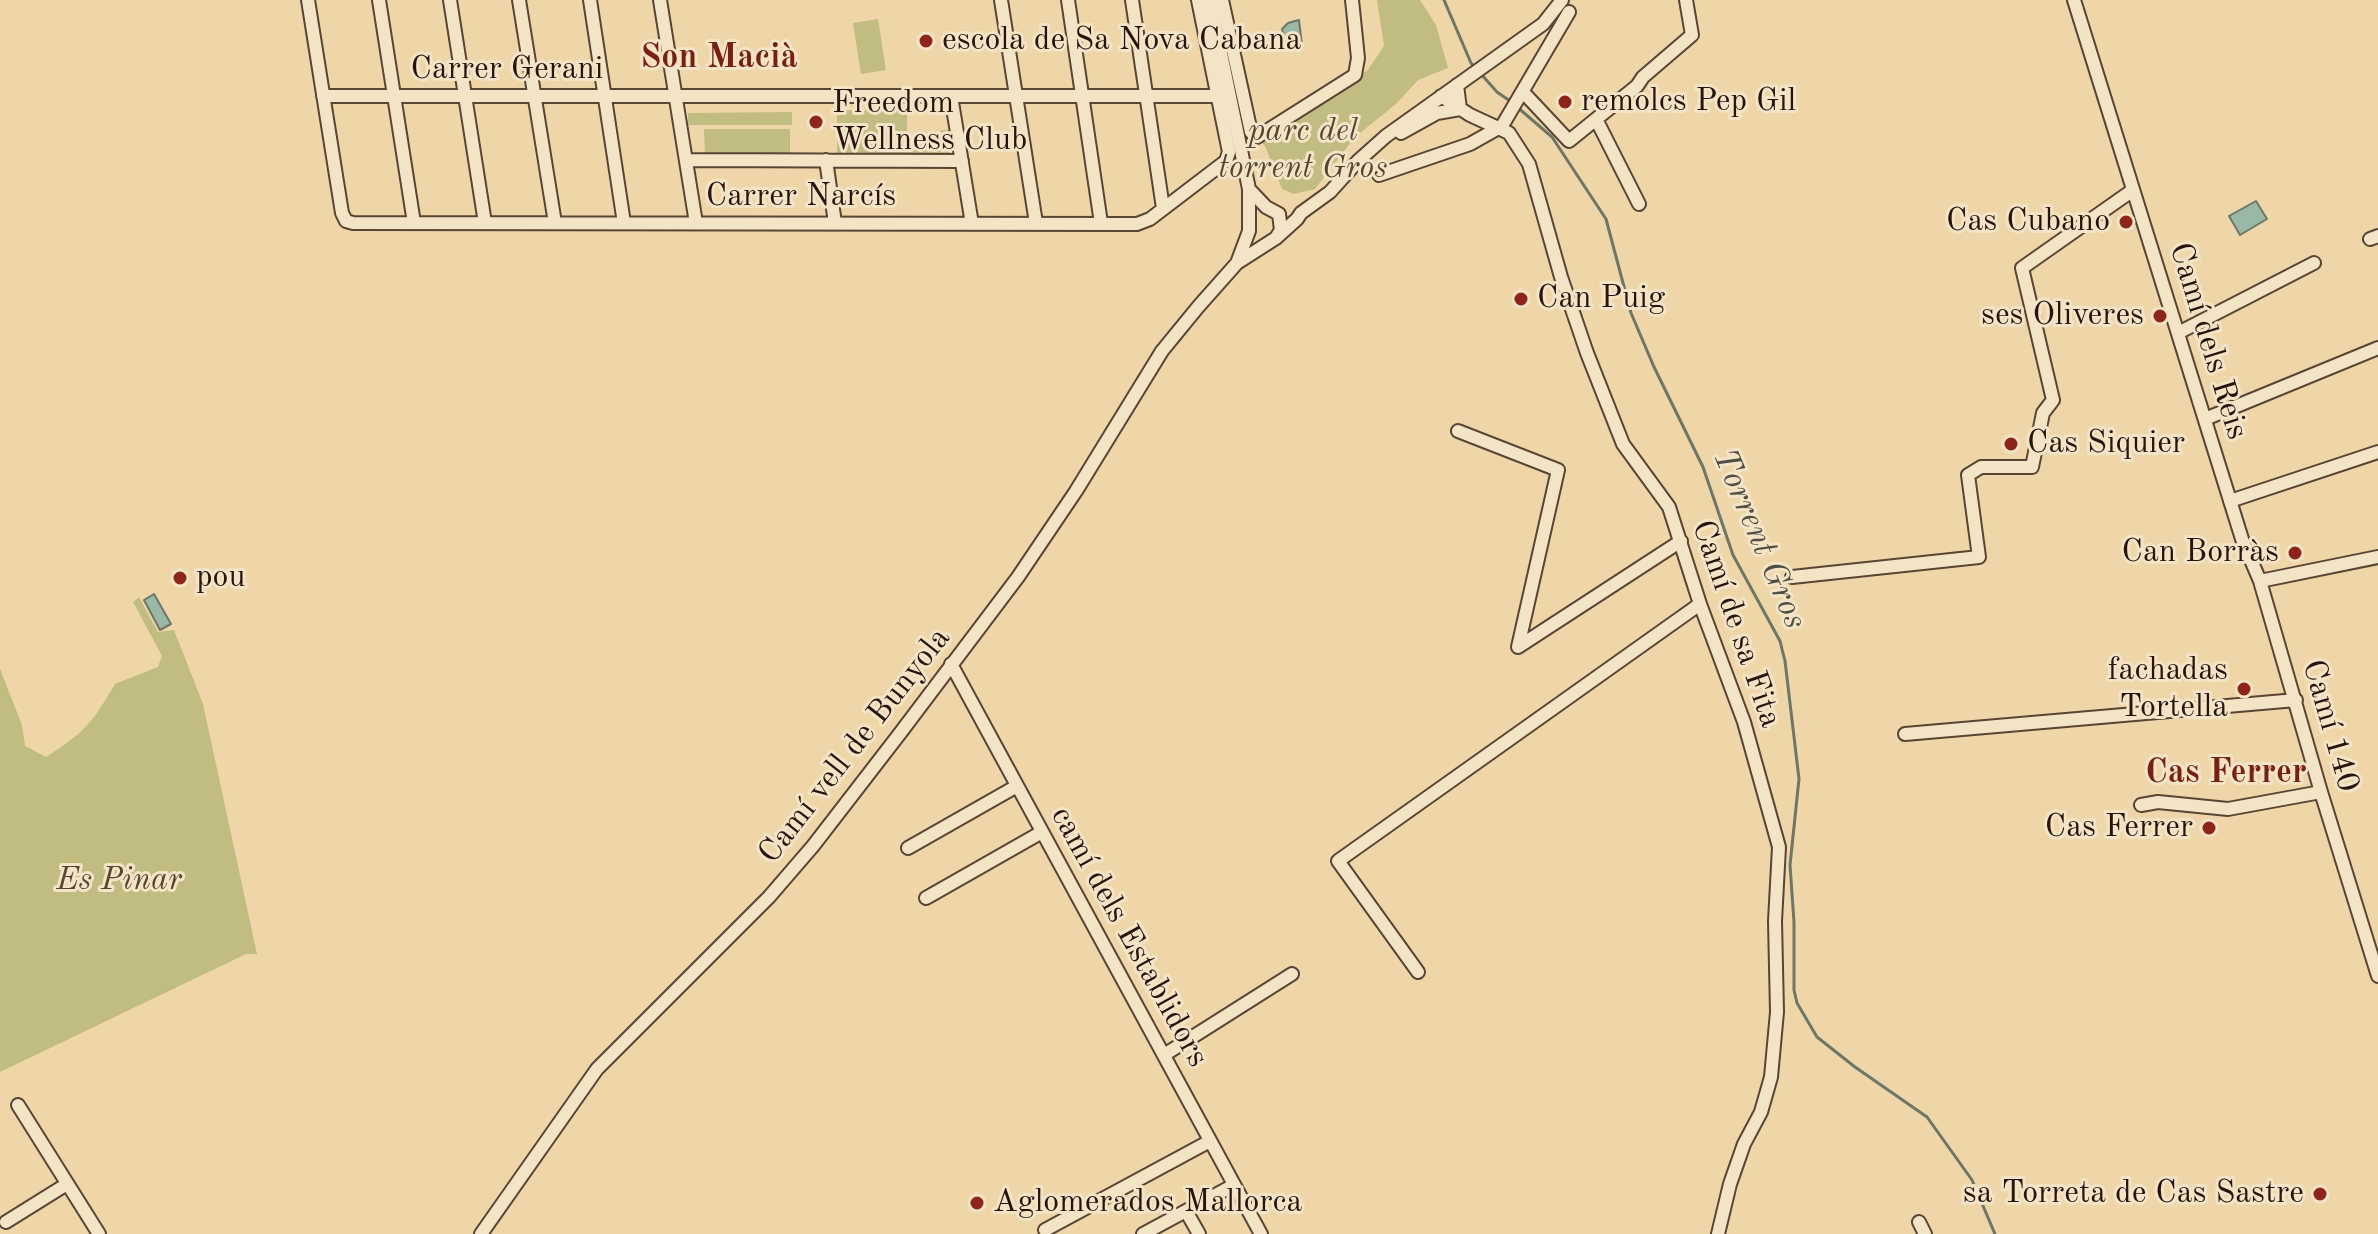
<!DOCTYPE html>
<html>
<head>
<meta charset="utf-8">
<style>
  body { margin:0 }
  canvas { display:block; background:#eed6a8 }
</style>
</head>
<body>
<canvas width="2378" height="1234"></canvas>
<script>
const ctx = document.querySelector('canvas').getContext('2d');
ctx.lineJoin = 'round';
function fillPath(path, color) { ctx.fillStyle = color; ctx.fill(path, 'evenodd'); }
function strokePath(path, color, width, dash) { ctx.strokeStyle = color; ctx.lineWidth = width; ctx.lineCap = dash ? 'butt' : 'round'; ctx.setLineDash(dash || []); ctx.stroke(path); }
function write(font, color, halo, rows, align = 'center') {
  ctx.font = font + ' "Old Standard TT",serif'; ctx.lineWidth = 6; ctx.setLineDash([]); ctx.textBaseline = 'middle'; ctx.strokeStyle = halo; ctx.fillStyle = color; for (const [text, x, y, turn = 0] of rows) {
    ctx.save(); ctx.translate(x, y); ctx.rotate((+turn || 0) * Math.PI / 180); ctx.textAlign = isNaN(turn) ? turn : align; if (halo) ctx.strokeText(text, 0, 0); ctx.fillText(text, 0, 0); ctx.restore();
  }
}
const green = new Path2D(`
  M 1377,0 L 1420,0 L 1436,25 L 1448,68 L 1418,80 L 1397,103 L 1354,138 L 1315,189 L 1294,194 L 1282,189 L 1265,146 L 1257,137 L 1355,75 L 1367,71 L 1384,46 Z
  M 878,19 L 886,70 L 861,74 L 853,23 Z
  M 837,110 L 907,111 L 907,143 L 934,143 L 935,131 L 949,130 L 950,156 L 837,155 Z
  M 792,112 L 792,125 L 688,125 L 688,113 Z
  M 704,129 L 790,129 L 790,154 L 705,155 Z
  M 139,597 L 158,632 L 174,630 L 203,704 L 257,954 L 246,954 L 0,1072 L 0,669 L 22,725 L 25,746 L 46,757 C 84,733 93,722 115,684 L 158,667 L 162,656 L 133,602 Z`);
const water = new Path2D(`
  M 1299,20 L 1302,45 L 1286,48 L 1282,29 L 1288,23 Z
  M 2256,201 L 2267,219 L 2240,235 L 2229,216 Z
  M 154,594 L 171,624 L 160,630 L 144,600 Z`);
const stream = new Path2D(`
  M 1444,0 L 1471,63 L 1475,68
  M 1481,74 L 1497,92 L 1510,101
  M 1516,106 L 1552,137 L 1606,219 L 1631,313 L 1654,367 L 1703,467 L 1733,555 L 1780,641 L 1785,661 L 1799,779 L 1790,865 L 1794,922 L 1794,990 L 1797,1003 L 1817,1037 L 1855,1067 L 1927,1117 L 1972,1180 L 1995,1234`);
const minor = new Path2D(`
  M 308,0 L 342,213 L 346,221 L 353,223 L 1137,224 L 1150,219 L 1226,161 L 1229,152 L 1198,0
  M 379,0 L 414,223
  M 450,0 L 485,223
  M 519,0 L 555,223
  M 590,0 L 624,223
  M 660,0 L 696,223
  M 1001,0 L 1036,223
  M 1068,0 L 1101,223
  M 1132,0 L 1163,208
  M 1210,0 L 1249,189 L 1249,231 L 1237,263
  M 1222,0 L 1251,132 L 1257,137 L 1355,75 L 1358,58 L 1352,0
  M 2074,0 L 2242,539 L 2260,581 L 2321,792 L 2378,976
  M 1523,92 L 1569,141 L 1637,86 L 1643,77 L 1692,35 L 1686,0
  M 323,96 L 1219,96
  M 951,96 L 972,224
  M 1441,96 L 1470,115 L 1509,133 L 1529,164 L 1561,277 L 1587,353 L 1623,444 L 1669,507 L 1700,604 L 1744,722 L 1779,847 L 1775,921 L 1777,1012 L 1771,1077 L 1761,1112 L 1744,1144 L 1730,1184 L 1718,1234
  M 1596,119 L 1639,204
  M 1401,133 L 1437,113 L 1460,109 L 1457,85
  M 688,160 L 962,161
  M 826,160 L 835,223
  M 1379,175 L 1470,144 L 1502,126 L 1569,12
  M 1249,189 L 1266,207 L 1279,214 L 1281,230 L 1276,238
  M 2370,239 L 2378,236
  M 2178,333 L 2314,263
  M 2205,419 L 2378,348
  M 1458,431 L 1558,470 L 1518,647 L 1681,541
  M 2230,501 L 2378,452
  M 1792,577 L 1979,557 L 1968,475 L 1981,467 L 2032,467 L 2043,413 L 2053,400 L 2022,268 L 2133,190
  M 2260,581 L 2378,557
  M 951,664 L 1261,1234
  M 1905,734 L 2296,700
  M 2141,805 L 2158,802 L 2228,809 L 2321,792
  M 908,848 L 1017,786
  M 926,898 L 1042,832
  M 1418,972 L 1338,861 L 1700,604
  M 1164,1055 L 1292,974
  M 18,1105 L 99,1234
  M 1186,1211 L 1199,1234
  M 6,1222 L 67,1184
  M 1919,1222 L 1925,1234
  M 1045,1230 L 1210,1141
  M 481,1234 L 597,1069 L 769,897 L 813,846 L 901,732 L 1018,577 L 1076,491 L 1162,351 L 1198,307 L 1237,263 L 1276,238 L 1297,219 L 1301,213 L 1330,192 L 1358,161 L 1386,136 L 1543,24 L 1562,0
  M 1143,1234 L 1234,1185`);
const markers = [
  [926,41,8,"#8f2418"],
  [1565,102,8,"#8f2418"],
  [816,122,8,"#8f2418"],
  [2126,222,8,"#8f2418"],
  [1521,299,8,"#8f2418"],
  [2160,316,8,"#8f2418"],
  [2011,444,8,"#8f2418"],
  [2295,553,8,"#8f2418"],
  [180,578,8,"#8f2418"],
  [2244,689,8,"#8f2418"],
  [2209,828,8,"#8f2418"],
  [2320,1194,8,"#8f2418"],
  [977,1203,8,"#8f2418"]
];
const poiNames = [
  ["escola de Sa Nova Cabana",942,41],
  ["remolcs Pep Gil",1581,102],
  ["Freedom",832,104],
  ["Wellness Club",832,141],
  ["Cas Cubano",2110,222,"right"],
  ["Can Puig",1537,299],
  ["ses Oliveres",2144,316,"right"],
  ["Cas Siquier",2027,444],
  ["Can Borràs",2279,553,"right"],
  ["pou",196,578],
  ["fachadas",2228,671,"right"],
  ["Tortella",2228,708,"right"],
  ["Cas Ferrer",2193,828,"right"],
  ["sa Torreta de Cas Sastre",2304,1194,"right"],
  ["Aglomerados Mallorca",993,1203]
];
const streetNames = [
  ["Carrer Gerani",507,70],
  ["Carrer Narcís",801,197],
  ["Camí dels Reis",2208,341,73],
  ["Camí de sa Fita",1736,624,71],
  ["Camí 140",2330,726,74],
  ["Camí vell de Bunyola",855,746,-52],
  ["camí dels Establidors",1129,937,61]
];
const parkNames = [
  ["parc del",1303,132],
  ["torrent Gros",1303,169],
  ["Es Pinar",119,881]
];
const neighbourhoodNames = [
  ["Son Macià",719,58],
  ["Cas Ferrer",2226,773]
];
const waterNames = [
  ["Torrent Gros",1759,539,67]
];
fillPath(green, '#c1bc82');
fillPath(water, '#9ab9a4');
strokePath(water, '#6c7768', 2);
strokePath(stream, '#6c7768', 3);
strokePath(minor, '#5a4434', 16);
strokePath(minor, '#f4e4c6', 12);
for (const [x, y, r, color] of markers) { const dot = new Path2D(); dot.arc(x, y, r, 0, 2 * Math.PI); ctx.fillStyle = color; ctx.fill(dot); strokePath(dot, '#f4e4c6', 3); }
write('32px', '#28140d', '#f4e4c6', poiNames, 'left');
write('32px', '#28140d', '#f4e4c6', streetNames);
write('italic 32px', '#564630', '#f4e4c6', parkNames);
write('bold 34px', '#7a1f14', '#f4e4c6', neighbourhoodNames);
write('italic 34px', '#504e42', '#f4e4c6', waterNames);
</script>
</body>
</html>
